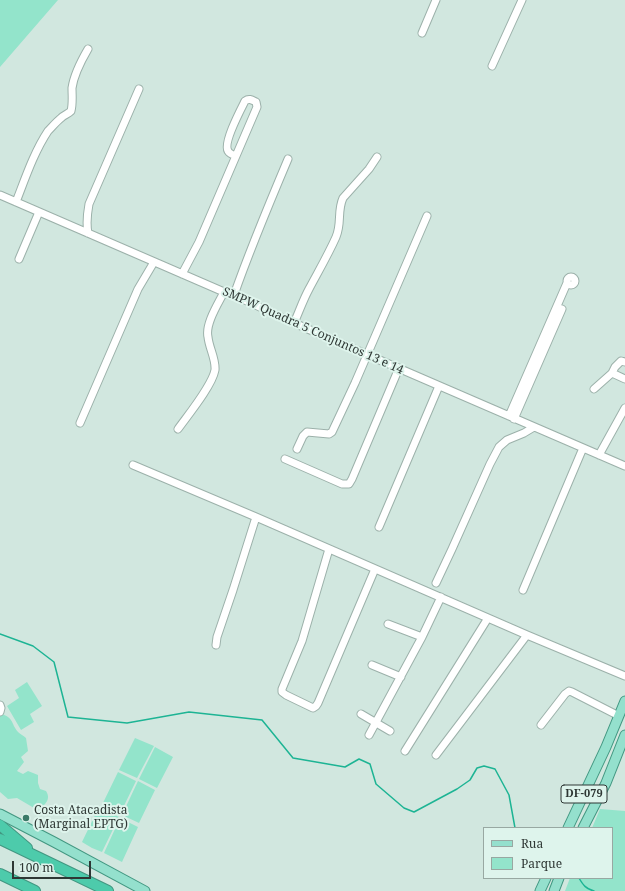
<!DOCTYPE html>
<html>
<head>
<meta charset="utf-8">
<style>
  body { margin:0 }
  #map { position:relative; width:625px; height:891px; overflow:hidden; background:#d1e7df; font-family:"Noto Serif",serif }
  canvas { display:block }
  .legend { position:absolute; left:483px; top:827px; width:130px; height:52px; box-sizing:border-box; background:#def4ec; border:1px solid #98a8a2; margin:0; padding:5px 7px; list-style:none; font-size:12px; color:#2e3734 }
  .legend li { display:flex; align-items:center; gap:8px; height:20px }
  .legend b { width:20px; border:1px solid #98a8a2 }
  .scale { position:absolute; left:12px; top:861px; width:79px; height:18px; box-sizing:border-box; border:2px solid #2e3734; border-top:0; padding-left:5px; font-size:12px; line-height:14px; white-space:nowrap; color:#2e3734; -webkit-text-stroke:3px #def4ec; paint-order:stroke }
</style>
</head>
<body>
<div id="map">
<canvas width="625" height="891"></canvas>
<ul class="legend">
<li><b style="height:5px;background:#94e0cd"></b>Rua</li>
<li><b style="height:11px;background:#93e4cb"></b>Parque</li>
</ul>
<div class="scale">100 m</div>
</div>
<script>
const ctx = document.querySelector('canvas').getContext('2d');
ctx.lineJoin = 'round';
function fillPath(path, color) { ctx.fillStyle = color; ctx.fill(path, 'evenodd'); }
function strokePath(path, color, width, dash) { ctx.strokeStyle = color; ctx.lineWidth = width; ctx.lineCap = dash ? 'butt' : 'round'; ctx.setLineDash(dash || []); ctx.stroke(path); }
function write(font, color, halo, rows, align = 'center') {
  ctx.font = font + ' "Noto Serif",serif'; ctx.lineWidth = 4; ctx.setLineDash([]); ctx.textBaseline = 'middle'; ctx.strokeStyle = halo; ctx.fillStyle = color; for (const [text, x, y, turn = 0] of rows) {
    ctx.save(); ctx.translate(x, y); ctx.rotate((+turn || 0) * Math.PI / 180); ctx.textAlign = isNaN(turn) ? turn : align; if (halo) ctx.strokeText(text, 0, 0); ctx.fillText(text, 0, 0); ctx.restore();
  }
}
const green = new Path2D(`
  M 0,0 L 58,0 L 0,67 Z
  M 27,682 L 42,706 L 30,714 L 34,722 L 21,730 L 7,706 L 19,698 L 15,690 Z
  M 0,713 C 15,719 10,722 18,732 C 20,734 24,736 26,738 L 28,751 L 21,757 L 24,762 L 17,771 L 23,774 L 28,771 L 38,775 L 38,783 L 40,789 L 46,791 C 49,796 49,800 44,805 L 38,804 L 34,808 L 17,798 L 8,799 L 0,792 Z
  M 135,738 L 154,746 L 137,778 L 119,770 Z
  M 155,747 L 173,757 L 157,788 L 139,779 Z
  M 118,772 L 136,781 L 120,814 L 102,805 Z
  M 138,781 L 155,790 L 139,823 L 122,815 Z
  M 99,807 L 119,817 L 102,852 L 92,848 L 82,842 Z
  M 600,809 L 625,811 L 625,891 L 565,891 L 570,878 L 612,878 L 612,828 L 592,828 Z
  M 120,818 L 138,827 L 122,862 L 104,853 Z`);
const stream = new Path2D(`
  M 0,634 L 33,646 L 54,662 L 68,717 L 127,723 L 189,712 L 262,720 L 293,758 L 345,767 L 359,759 L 370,764 L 376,784 L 404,808 L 414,812 L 457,789 L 470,780 L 477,768 L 484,766 L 495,769 L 509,795 L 515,828
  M 579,878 C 583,885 586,889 594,891`);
const minor = new Path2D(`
  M 422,33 L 436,0
  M 492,66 L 522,0
  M 0,195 L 224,292 L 234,295 L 294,323 L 625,466
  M 16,202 C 25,179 34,152 48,131 C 52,127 56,122 61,118 C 64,115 68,114 71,111 C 73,103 72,96 72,88 C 74,74 81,61 88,49
  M 88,233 C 86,223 87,215 89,204 L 139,89
  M 19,259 L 39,212
  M 182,274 L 199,242 L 257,107 L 256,102 C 252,100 249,98 245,101 C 241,109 223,143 228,151 C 229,153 233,155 236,156
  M567 281a4 4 0 1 1 8 0a4 4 0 1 1-8 0Z
  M 234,295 C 250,249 269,204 288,159
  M 294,323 C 299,312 303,300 309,289 C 318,272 328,255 336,237 C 342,223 337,211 343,198 L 369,169 L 377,157
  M 612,373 L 625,379
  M 594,389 L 612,373 L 615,367 L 621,361 L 625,362
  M 509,416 L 567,283
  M 514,419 L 562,309
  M 80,423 L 138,289 L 154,262
  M 178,429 C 188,415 212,386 215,370 C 216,359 209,348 208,337 C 205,324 218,304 224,292
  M 297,449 L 303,436 L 307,432 L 329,434 L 332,432 L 355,383 L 427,216
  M 599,455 L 625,408
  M 285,459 L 342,484 L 349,484 L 352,479 L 399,368
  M 133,465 L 256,517 L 527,635 L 625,676
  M 379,527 L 439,386
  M 329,549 L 302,641 L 282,689 L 282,692 L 286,695 L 313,708 L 316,706 L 318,703 L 375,569
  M 436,583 L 452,549 L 490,464 L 499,447 L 507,440 L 524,433 L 534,427
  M 523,590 L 583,448
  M 388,624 L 422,637
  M 216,645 L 217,637 L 233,590 L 256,517
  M 372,665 L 401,677
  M 0,705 L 1,708 L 0,712
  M 361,714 L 390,731
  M 541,725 L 565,694 L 569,691 L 572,692 L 619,716
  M 369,735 L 422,637 L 441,597
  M 405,751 L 488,618
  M 436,755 L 527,635`);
const major = new Path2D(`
  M 0,814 L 54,842 L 145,891
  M 568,828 L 606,747 L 625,701
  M 583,828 L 606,783 L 625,735
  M 540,891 L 546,878
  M 554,891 L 559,878`);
const highway = new Path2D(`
  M 0,825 L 27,848
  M 0,839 L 108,891
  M 0,874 L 35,891`);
const markers = [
  [26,818,4,"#3a7a68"]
];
const shields = [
  [584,794,46]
];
const shieldNames = [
  ["DF-079",584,794]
];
const streetNames = [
  ["SMPW Quadra 5 Conjuntos 13 e 14",313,331,24]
];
const poiNames = [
  ["Costa Atacadista",34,811],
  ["(Marginal EPTG)",34,825]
];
fillPath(green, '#93e4cb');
strokePath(stream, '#1db494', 1.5);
strokePath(minor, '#9cb1aa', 9);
strokePath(major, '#429781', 11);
strokePath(highway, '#429781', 12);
strokePath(minor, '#fff', 7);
strokePath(major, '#94e0cd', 9);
strokePath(highway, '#4dcbab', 10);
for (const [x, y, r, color] of markers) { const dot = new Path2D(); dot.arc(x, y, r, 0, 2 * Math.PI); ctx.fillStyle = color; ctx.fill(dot); strokePath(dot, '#def4ec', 1.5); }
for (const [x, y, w] of shields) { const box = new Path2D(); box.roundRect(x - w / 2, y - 9, w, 18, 3); ctx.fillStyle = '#def4ec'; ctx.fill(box); strokePath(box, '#2e3734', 1); }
write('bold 11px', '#2e3734', null, shieldNames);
write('12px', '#2e3734', '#def4ec', streetNames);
write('12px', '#2e3734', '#def4ec', poiNames, 'left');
</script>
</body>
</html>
